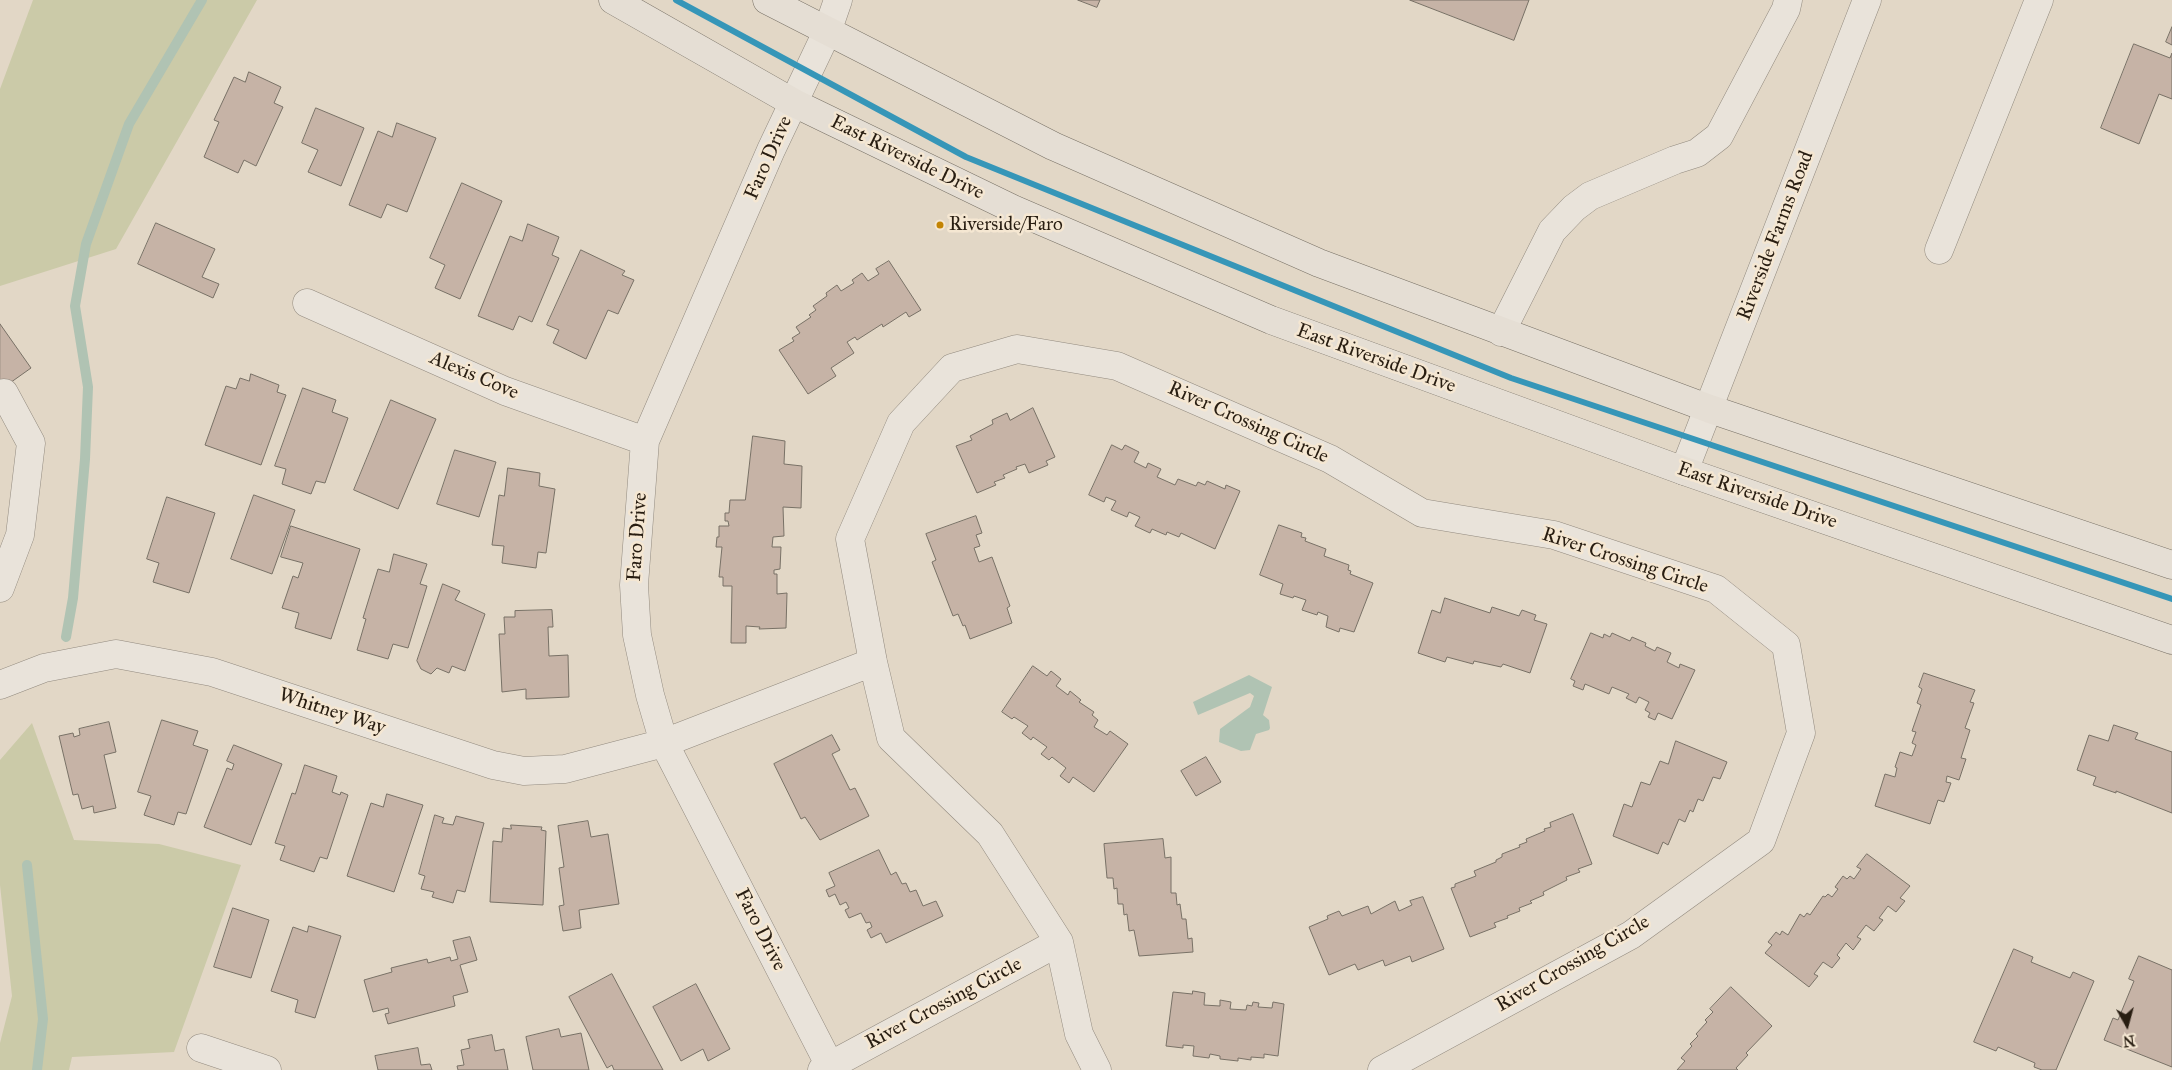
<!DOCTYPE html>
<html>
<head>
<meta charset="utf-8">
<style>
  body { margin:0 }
  #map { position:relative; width:2172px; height:1070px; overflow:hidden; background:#e2d7c6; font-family:"IM FELL Great Primer",serif }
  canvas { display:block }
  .north { position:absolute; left:2102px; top:1000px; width:50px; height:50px; -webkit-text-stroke:4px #f5e7d2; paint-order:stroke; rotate:173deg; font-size:14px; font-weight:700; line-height:20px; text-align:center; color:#281d11 }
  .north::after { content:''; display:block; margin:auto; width:18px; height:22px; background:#281d11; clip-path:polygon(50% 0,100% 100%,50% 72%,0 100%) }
</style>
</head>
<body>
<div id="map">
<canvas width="2172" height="1070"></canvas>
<div class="north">N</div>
</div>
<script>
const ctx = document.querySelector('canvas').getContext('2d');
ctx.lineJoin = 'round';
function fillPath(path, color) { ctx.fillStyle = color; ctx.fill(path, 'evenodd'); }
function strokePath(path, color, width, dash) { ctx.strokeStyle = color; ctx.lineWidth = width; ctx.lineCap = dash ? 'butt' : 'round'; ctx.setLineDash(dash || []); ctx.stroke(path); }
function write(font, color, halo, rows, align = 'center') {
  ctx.font = font + ' "IM FELL Great Primer",serif'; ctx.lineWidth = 5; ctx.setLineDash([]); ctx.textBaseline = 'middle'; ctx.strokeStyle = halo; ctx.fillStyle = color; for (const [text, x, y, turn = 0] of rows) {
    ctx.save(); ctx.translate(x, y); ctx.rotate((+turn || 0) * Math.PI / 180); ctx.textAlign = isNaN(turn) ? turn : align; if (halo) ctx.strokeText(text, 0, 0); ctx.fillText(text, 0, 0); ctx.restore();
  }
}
const green = new Path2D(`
  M 33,0 L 257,0 L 116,249 L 0,286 L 0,89 Z
  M 32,723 L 74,840 L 159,844 L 241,865 L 174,1052 L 72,1057 L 69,1070 L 0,1070 L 0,1043 L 12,996 L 0,885 L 0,760 Z`);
const water = new Path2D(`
  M 1249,675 L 1272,687 L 1263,715 L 1269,720 L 1270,728 L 1269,730 L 1256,734 L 1250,750 L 1241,751 L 1219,742 L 1220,729 L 1250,707 L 1254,696 L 1250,693 L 1198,715 L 1193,702 Z`);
const stream = new Path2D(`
  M 66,637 L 73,598 L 85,459 L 88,387 L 75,306 L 86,244 L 129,124 L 202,0
  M 27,865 L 43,1019 L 37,1070`);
const building = new Path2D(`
  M 1078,0 L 1100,0 L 1097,7 Z
  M 1410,0 L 1529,0 L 1514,40 Z
  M 2172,27 L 2172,45 L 2166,42 Z
  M 2134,44 L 2170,58 L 2172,53 L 2172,99 L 2159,94 L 2139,144 L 2101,128 Z
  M 249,72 L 281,87 L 274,103 L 283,107 L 256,166 L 244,160 L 238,173 L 204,157 L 219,122 L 214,120 L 234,77 L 245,82 Z
  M 316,108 L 364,128 L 341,186 L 308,172 L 318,150 L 302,143 Z
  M 397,123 L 436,138 L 407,212 L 387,204 L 381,218 L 349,205 L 378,131 L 392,137 Z
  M 462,183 L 502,201 L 460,299 L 435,288 L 445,265 L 430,258 Z
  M 156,223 L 215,249 L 202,277 L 219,284 L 213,298 L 138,264 Z
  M 528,224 L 559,237 L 552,255 L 559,258 L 532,322 L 519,316 L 513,330 L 478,316 L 510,236 L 522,241 Z
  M 581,250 L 625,271 L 622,275 L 634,280 L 618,314 L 608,310 L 586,359 L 553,343 L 559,330 L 547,325 Z
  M 889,261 L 921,310 L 909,317 L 906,312 L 883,327 L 882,324 L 857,340 L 855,337 L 847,342 L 854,353 L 831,368 L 836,376 L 808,394 L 779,350 L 794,341 L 792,338 L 800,333 L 796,327 L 811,317 L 809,315 L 816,310 L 813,306 L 827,296 L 826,293 L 837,285 L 841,291 L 854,283 L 852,280 L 862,273 L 868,281 L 879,274 L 876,269 Z
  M 0,324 L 31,368 L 0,390 Z
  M 251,374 L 279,385 L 277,392 L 286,395 L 261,465 L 205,445 L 226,386 L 236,389 L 240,378 L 249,381 Z
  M 303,388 L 336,400 L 332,412 L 348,418 L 325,483 L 316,481 L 311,494 L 282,484 L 286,469 L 275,466 Z
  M 391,400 L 436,419 L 398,509 L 354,490 Z
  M 1033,408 L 1055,457 L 1046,461 L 1048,465 L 1029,473 L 1025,464 L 1016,467 L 1017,469 L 1003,475 L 1005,478 L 994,482 L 996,485 L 977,493 L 956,446 L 972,440 L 970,436 L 993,424 L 992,420 L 1007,413 L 1010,420 Z
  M 753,436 L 785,441 L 784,464 L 802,466 L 801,508 L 783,507 L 784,536 L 773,537 L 772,547 L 781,547 L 780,569 L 774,570 L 774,574 L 777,574 L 777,594 L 787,593 L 786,628 L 759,629 L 760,627 L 746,626 L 746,643 L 731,643 L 732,586 L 723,586 L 723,577 L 719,577 L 722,547 L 716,547 L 717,537 L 719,537 L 719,526 L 729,526 L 728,521 L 725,521 L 725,513 L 729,513 L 730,500 L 745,500 Z
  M 1112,445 L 1122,450 L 1125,445 L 1139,452 L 1134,462 L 1146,468 L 1148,463 L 1161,469 L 1157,477 L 1175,485 L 1178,479 L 1196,486 L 1198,482 L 1205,485 L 1207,481 L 1225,489 L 1226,485 L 1240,491 L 1215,549 L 1181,533 L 1179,537 L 1167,532 L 1166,535 L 1152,529 L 1150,533 L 1135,526 L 1140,517 L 1129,512 L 1127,517 L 1111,510 L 1116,501 L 1106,497 L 1104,502 L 1089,495 Z
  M 455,450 L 496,462 L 479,517 L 437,504 Z
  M 508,468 L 540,473 L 539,486 L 555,489 L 546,553 L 538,552 L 536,568 L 502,563 L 504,546 L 492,545 L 499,495 L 504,496 Z
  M 254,495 L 295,510 L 272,574 L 231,559 Z
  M 167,497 L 215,513 L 189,593 L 153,582 L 159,563 L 147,559 Z
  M 976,516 L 982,533 L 976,535 L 980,546 L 974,548 L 979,562 L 992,557 L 1010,606 L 1007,608 L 1012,623 L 970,639 L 965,625 L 963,626 L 958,614 L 953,616 L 932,562 L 936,560 L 926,534 Z
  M 1279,525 L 1302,533 L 1301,537 L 1306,538 L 1305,541 L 1326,549 L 1324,556 L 1349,565 L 1348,570 L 1351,571 L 1350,574 L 1373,583 L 1354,632 L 1340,628 L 1339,632 L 1326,627 L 1328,616 L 1318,612 L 1317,615 L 1302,610 L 1306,600 L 1294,596 L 1293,598 L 1280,594 L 1283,584 L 1260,575 Z
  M 291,526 L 360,549 L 331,639 L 295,628 L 299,613 L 282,608 L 293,576 L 298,578 L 303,563 L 281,557 Z
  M 394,554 L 427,564 L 420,584 L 427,586 L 408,648 L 393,644 L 388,659 L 357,650 L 366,619 L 363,618 L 378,569 L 389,572 Z
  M 443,584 L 460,591 L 455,600 L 485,614 L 465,671 L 452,666 L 449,673 L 437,668 L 431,674 L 421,669 L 417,661 Z
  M 1445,598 L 1490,613 L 1492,607 L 1519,616 L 1522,610 L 1536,615 L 1534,620 L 1547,624 L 1530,673 L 1503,664 L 1501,667 L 1474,661 L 1473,664 L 1447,657 L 1445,662 L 1418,653 L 1432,610 L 1440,613 Z
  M 552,610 L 553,627 L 548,627 L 549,656 L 568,655 L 569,697 L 526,699 L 526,689 L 502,692 L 499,634 L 505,634 L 504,617 L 515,617 L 515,611 Z
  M 1591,633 L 1603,638 L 1604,634 L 1610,637 L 1612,633 L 1630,641 L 1632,637 L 1646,643 L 1645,646 L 1655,651 L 1657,647 L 1671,653 L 1667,662 L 1679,668 L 1680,664 L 1695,670 L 1672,719 L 1658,713 L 1655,720 L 1648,717 L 1650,713 L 1645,710 L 1649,702 L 1639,697 L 1636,703 L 1626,698 L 1629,694 L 1612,687 L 1609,694 L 1585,684 L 1583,690 L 1573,686 L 1575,681 L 1571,679 Z
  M 1033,666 L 1047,676 L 1051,671 L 1061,679 L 1056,686 L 1068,695 L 1070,691 L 1081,700 L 1079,702 L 1094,712 L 1092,715 L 1098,720 L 1094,727 L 1107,735 L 1110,731 L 1128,744 L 1094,792 L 1073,777 L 1069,783 L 1060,776 L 1066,768 L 1052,757 L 1049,760 L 1041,754 L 1047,747 L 1033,737 L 1031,740 L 1022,733 L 1028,726 L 1014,717 L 1012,719 L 1002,712 Z
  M 1924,673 L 1975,690 L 1970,702 L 1974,703 L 1965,728 L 1970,730 L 1961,758 L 1966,759 L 1959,780 L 1947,776 L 1946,782 L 1951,783 L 1944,802 L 1938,800 L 1930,824 L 1875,806 L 1885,774 L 1895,777 L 1897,768 L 1895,767 L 1900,752 L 1912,756 L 1916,745 L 1912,743 L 1916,732 L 1912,731 L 1921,705 L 1917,703 L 1922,689 L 1919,687 Z
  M 162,720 L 198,731 L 193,745 L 208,750 L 186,814 L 178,812 L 174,825 L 144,815 L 151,796 L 138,792 Z
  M 109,722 L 116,752 L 104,755 L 116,808 L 94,813 L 93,806 L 82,809 L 78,794 L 73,795 L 59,736 L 73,733 L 74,737 L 80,735 L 79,729 Z
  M 2114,725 L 2138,733 L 2135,739 L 2172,752 L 2172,813 L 2116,791 L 2116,793 L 2093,785 L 2096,777 L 2077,770 L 2089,735 L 2108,741 Z
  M 832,735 L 840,750 L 832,754 L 850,790 L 855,788 L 869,816 L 820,840 L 805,817 L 801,819 L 774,764 Z
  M 1676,741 L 1727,762 L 1720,779 L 1713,777 L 1703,801 L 1698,799 L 1693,812 L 1690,810 L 1685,822 L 1679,819 L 1668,845 L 1663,842 L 1658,854 L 1613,836 L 1624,804 L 1632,807 L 1641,782 L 1650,785 L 1660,761 L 1668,764 Z
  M 234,745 L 282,764 L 251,845 L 204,827 L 227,768 L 232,770 L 234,764 L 227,761 Z
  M 1206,757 L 1221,782 L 1196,796 L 1181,771 Z
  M 305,765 L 337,776 L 332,792 L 340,795 L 341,792 L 348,795 L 327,859 L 320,857 L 314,872 L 280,860 L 285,846 L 275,843 L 292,793 L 295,794 Z
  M 387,794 L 423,805 L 394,892 L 347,876 L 371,803 L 383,807 Z
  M 1573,814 L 1592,864 L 1578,869 L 1580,872 L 1566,877 L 1567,880 L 1543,892 L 1544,895 L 1530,901 L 1532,903 L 1519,908 L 1520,911 L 1507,916 L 1508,918 L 1494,923 L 1496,927 L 1470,937 L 1451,888 L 1455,887 L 1455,884 L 1476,876 L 1474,871 L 1496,862 L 1496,860 L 1502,857 L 1502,854 L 1520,847 L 1519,845 L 1527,842 L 1526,839 L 1545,831 L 1544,829 L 1551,827 L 1550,823 Z
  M 435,815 L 444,818 L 442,823 L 453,825 L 456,816 L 484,823 L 465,892 L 457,890 L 453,903 L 432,897 L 434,892 L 421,889 L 425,876 L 419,874 Z
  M 588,821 L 591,837 L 608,834 L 619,904 L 579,910 L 581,928 L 563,931 L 559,906 L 564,905 L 559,868 L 564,867 L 558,826 Z
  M 511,825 L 542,827 L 541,830 L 546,831 L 543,905 L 490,902 L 493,841 L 502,842 L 503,828 L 511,829 Z
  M 1163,839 L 1165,858 L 1171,857 L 1171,893 L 1176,893 L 1177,905 L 1180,904 L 1182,919 L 1186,919 L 1188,939 L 1192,938 L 1193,952 L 1139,956 L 1134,930 L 1129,931 L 1127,914 L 1124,915 L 1123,904 L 1118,904 L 1117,888 L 1114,889 L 1113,878 L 1107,878 L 1104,844 Z
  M 879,850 L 891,875 L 896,872 L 902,884 L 906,883 L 910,892 L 916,890 L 923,906 L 936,901 L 943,916 L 886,943 L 881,933 L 871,938 L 867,930 L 872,927 L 870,922 L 866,923 L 861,913 L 849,918 L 845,910 L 849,908 L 846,902 L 840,905 L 835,894 L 829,897 L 826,890 L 835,886 L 829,873 Z
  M 1867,854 L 1910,886 L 1900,898 L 1905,901 L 1896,912 L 1888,906 L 1879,918 L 1883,920 L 1874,931 L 1866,925 L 1857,937 L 1861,939 L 1853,950 L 1846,943 L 1837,955 L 1840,958 L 1832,968 L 1823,962 L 1814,974 L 1818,976 L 1809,987 L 1765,953 L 1772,945 L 1768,942 L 1776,932 L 1780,935 L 1782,931 L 1788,935 L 1800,914 L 1804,917 L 1807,913 L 1810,915 L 1823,896 L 1825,897 L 1828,894 L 1832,897 L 1838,889 L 1835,887 L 1843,876 L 1847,879 L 1850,876 L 1854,879 L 1861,869 L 1857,867 Z
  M 1423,897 L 1444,949 L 1412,962 L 1410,956 L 1385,966 L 1383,960 L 1358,970 L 1355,964 L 1329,975 L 1309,927 L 1328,919 L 1327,916 L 1339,911 L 1342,916 L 1368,906 L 1371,914 L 1395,901 L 1399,911 L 1412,905 L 1410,901 Z
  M 233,908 L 269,920 L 251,978 L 214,967 Z
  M 309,926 L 341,936 L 315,1018 L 295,1012 L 298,1000 L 271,991 L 293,927 L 307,932 Z
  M 470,937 L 477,960 L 460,965 L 468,992 L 453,996 L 455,1006 L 388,1024 L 385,1014 L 389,1013 L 388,1008 L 373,1012 L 364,980 L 392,972 L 391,968 L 427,959 L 428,963 L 450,957 L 451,961 L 458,959 L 453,941 Z
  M 2014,949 L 2033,957 L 2031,962 L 2070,978 L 2073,972 L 2094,981 L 2056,1070 L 2042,1070 L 2034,1067 L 2035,1063 L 1998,1047 L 1996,1051 L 1974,1042 Z
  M 2139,956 L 2172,970 L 2172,1067 L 2104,1040 L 2113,1018 L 2118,1020 L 2134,981 L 2129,979 Z
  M 612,974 L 663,1070 L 614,1070 L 612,1065 L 607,1068 L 569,997 Z
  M 696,984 L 730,1049 L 708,1061 L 703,1049 L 681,1061 L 653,1007 Z
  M 1731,987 L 1772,1026 L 1746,1053 L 1748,1055 L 1736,1068 L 1738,1070 L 1677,1070 L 1685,1061 L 1681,1058 L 1692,1046 L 1690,1044 L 1698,1036 L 1696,1034 L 1707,1022 L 1705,1020 L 1713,1012 L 1710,1009 Z
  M 1193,991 L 1205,993 L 1204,1005 L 1220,1006 L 1220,1000 L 1231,1002 L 1230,1009 L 1246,1010 L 1247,1005 L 1252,1006 L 1253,1002 L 1259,1003 L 1258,1007 L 1272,1008 L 1273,1002 L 1284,1004 L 1278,1056 L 1264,1054 L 1264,1058 L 1251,1057 L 1251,1060 L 1238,1058 L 1238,1061 L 1220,1059 L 1220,1056 L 1210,1054 L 1209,1058 L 1193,1056 L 1194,1046 L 1183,1045 L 1183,1048 L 1166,1046 L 1173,992 L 1192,994 Z
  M 559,1029 L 561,1037 L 581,1033 L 589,1070 L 533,1070 L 526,1037 Z
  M 492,1035 L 495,1051 L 504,1049 L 508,1070 L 458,1070 L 457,1066 L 464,1065 L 461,1050 L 470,1048 L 468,1040 Z
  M 418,1048 L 421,1065 L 430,1064 L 432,1070 L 378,1070 L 375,1056 Z`);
const minor = new Path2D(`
  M 1939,250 L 2039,0
  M 307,303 L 505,391 L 645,441
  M 1501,332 L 1552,231 L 1574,208 L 1590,196 L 1675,160 L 1697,153 L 1719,136 L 1786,9 L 1788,0
  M 1684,471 L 1867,0
  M 0,588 L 20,535 L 31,443 L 4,393
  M 0,685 L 44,668 L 116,654 L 212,672 L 493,765 L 524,771 L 565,769 L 664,743 L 873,662
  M 201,1048 L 267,1070
  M 822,1070 L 1059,942
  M 832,1070 L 664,743 L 650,695 L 637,635 L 634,585 L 645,441 L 771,150 L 827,32 L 838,0
  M 1097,1070 L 1079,1034 L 1059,942 L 990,834 L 891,738 L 873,662 L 850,539 L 901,423 L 952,368 L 1017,349 L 1117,366 L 1330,459 L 1422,513 L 1554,535 L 1716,589 L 1786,645 L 1801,733 L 1761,841 L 1631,935 L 1382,1070`);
const major = new Path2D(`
  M 613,0 L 794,103 L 1013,209 L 1271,320 L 1684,471 L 2172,640
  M 767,0 L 1053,146 L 1319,263 L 1710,409 L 2172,565`);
const rail1 = new Path2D(`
  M 676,0 L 966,157 L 1511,378 L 2172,599`);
const markers = [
  [940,225,4.5,"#c38404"]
];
const busNames = [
  ["Riverside/Faro",949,225]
];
const streetNames = [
  ["Faro Drive",769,158,-66],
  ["East Riverside Drive",907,158,26],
  ["Riverside Farms Road",1776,236,-69],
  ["East Riverside Drive",1376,359,20],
  ["Alexis Cove",474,376,23],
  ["River Crossing Circle",1248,423,24],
  ["East Riverside Drive",1757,496,19],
  ["Faro Drive",638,537,-86],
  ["River Crossing Circle",1625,561,18],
  ["Whitney Way",332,712,18],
  ["Faro Drive",760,930,63],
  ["River Crossing Circle",1573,964,-30],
  ["River Crossing Circle",944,1004,-28]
];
fillPath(green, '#cbcaa8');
fillPath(water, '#b0c3b3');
strokePath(stream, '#b0c3b3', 10);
fillPath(building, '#c6b3a6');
strokePath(building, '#787166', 1);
strokePath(minor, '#928a7f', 29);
strokePath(major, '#787166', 29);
strokePath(minor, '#e9e3da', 28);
strokePath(major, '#e5ded4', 28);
strokePath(rail1, '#3696b8', 6);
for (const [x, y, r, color] of markers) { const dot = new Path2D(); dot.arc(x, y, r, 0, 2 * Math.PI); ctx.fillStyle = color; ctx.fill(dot); strokePath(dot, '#f5e7d2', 2); }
write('19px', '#281d11', '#f5e7d2', busNames, 'left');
write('20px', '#281d11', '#f5e7d2', streetNames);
</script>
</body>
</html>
